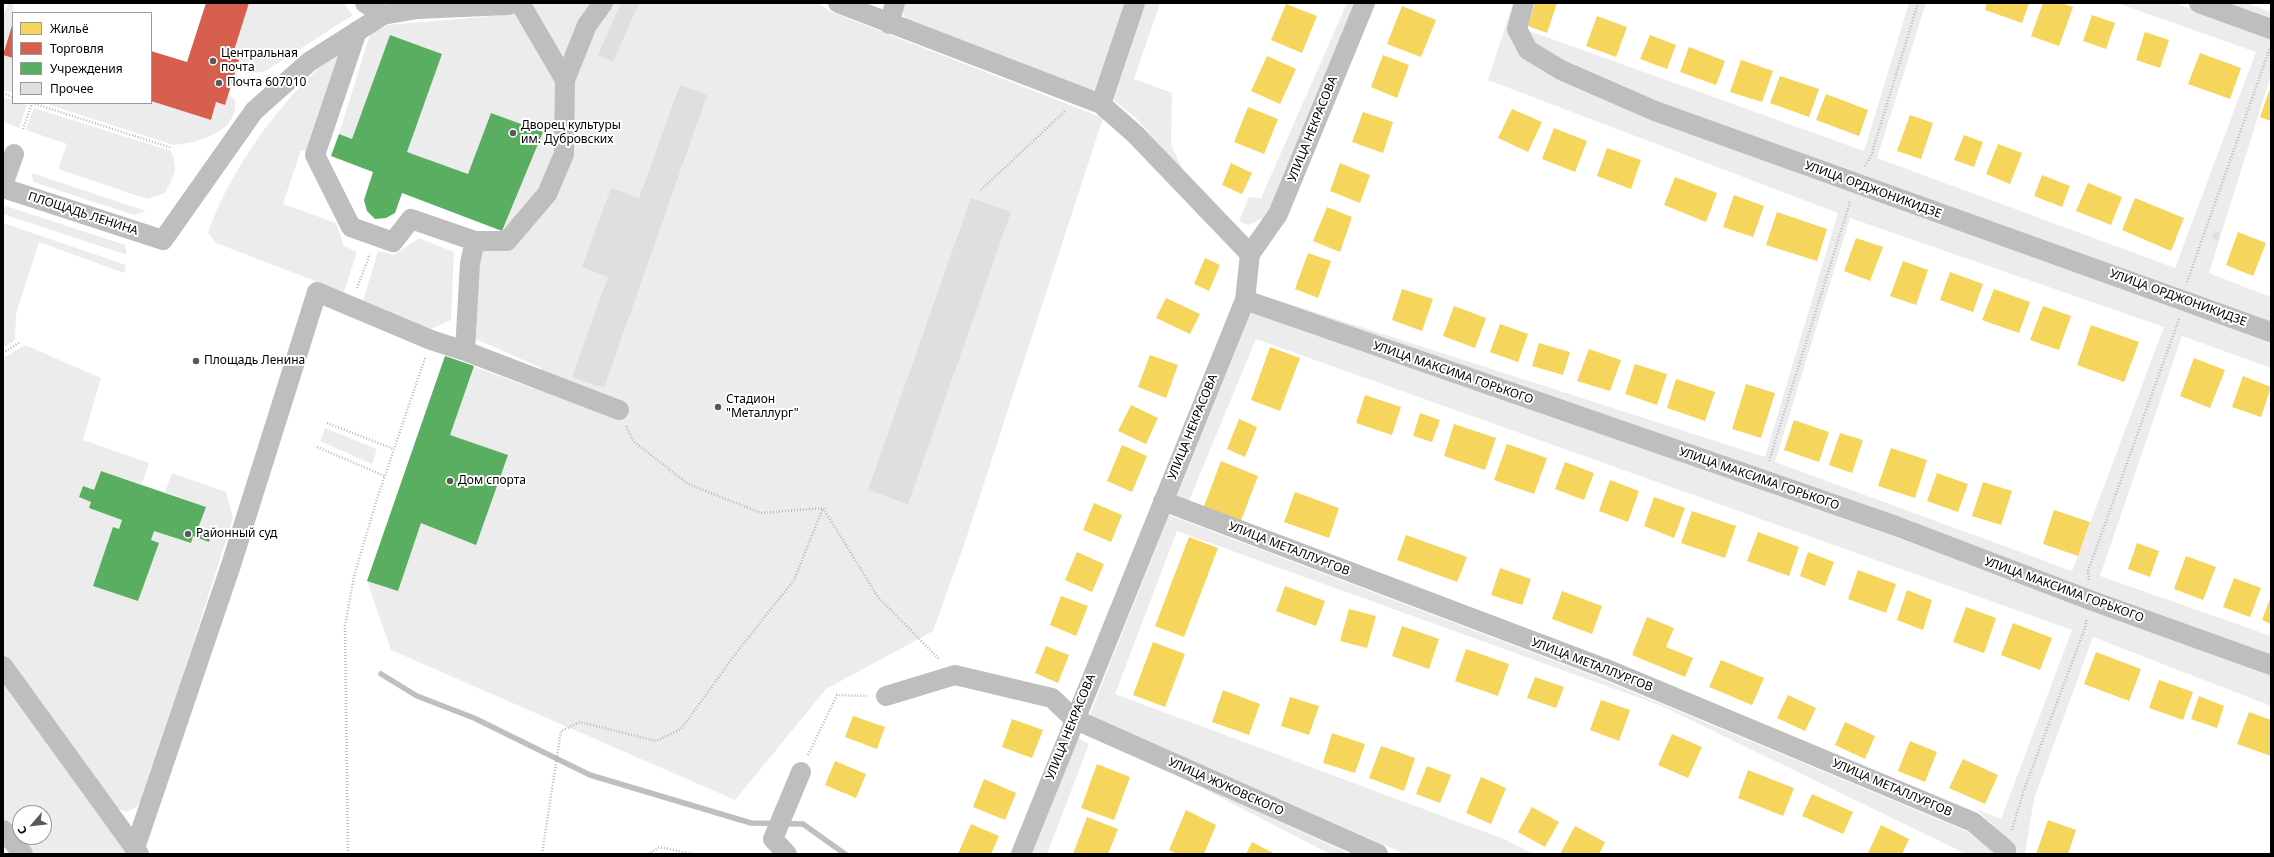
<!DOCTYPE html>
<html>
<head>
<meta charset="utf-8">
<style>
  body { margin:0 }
  #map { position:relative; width:2274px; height:857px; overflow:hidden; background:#fff; font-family:"Noto Sans",sans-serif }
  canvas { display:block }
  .frame { position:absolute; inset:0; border:4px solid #000; pointer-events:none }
  .legend { position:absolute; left:12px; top:12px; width:140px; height:92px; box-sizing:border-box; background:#fff; border:1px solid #999; margin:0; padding:5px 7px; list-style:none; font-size:12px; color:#000 }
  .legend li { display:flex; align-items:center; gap:8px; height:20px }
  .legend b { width:20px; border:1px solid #999 }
  .north { position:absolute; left:12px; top:805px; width:40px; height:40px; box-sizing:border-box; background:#fff; border:1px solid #999; border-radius:50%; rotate:242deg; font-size:11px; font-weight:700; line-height:16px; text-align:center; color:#000 }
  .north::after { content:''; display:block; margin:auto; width:14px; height:18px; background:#595959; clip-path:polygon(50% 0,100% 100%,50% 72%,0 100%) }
</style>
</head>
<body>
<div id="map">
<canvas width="2274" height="857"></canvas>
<div class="frame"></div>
<ul class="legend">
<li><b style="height:11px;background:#f6d55c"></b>Жильё</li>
<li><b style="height:11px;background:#d6604d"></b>Торговля</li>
<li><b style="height:11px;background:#5aae61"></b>Учреждения</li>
<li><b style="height:11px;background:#dfdfdf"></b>Прочее</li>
</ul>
<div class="north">С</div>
</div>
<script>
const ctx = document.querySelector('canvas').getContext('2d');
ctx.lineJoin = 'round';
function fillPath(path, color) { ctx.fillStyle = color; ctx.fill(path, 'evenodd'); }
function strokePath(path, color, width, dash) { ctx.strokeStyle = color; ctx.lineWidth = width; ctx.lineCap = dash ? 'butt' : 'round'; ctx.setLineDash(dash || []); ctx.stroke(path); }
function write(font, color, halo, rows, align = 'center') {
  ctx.font = font + ' "Noto Sans",sans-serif'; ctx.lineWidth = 4; ctx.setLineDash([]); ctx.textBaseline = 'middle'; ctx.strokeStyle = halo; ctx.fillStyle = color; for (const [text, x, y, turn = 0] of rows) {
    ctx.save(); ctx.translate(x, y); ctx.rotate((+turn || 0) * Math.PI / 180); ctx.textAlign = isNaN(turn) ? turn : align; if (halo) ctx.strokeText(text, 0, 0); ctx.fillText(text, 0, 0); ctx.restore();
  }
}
const green = new Path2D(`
  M 9,3 L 13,3 L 13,21 L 3,53 L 3,14 Z
  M 249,3 L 344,3 L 353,15 L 264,72 L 246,73 L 236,69 L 239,60 L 232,57 Z
  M 534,3 L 591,3 L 580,18 L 563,63 L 530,5 Z
  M 610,3 L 819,3 L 829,11 L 1103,118 L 964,545 L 933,631 L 826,689 L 735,800 L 391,650 L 367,581 L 445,356 L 535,389 L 541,368 L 476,339 L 479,249 L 556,195 L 573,81 L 588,32 Z
  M 900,3 L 1129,3 L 1098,89 L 1086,91 L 908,22 L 899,8 Z
  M 1141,3 L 1160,3 L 1134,79 L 1172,93 L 1171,145 L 1184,172 L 1137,119 L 1110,97 Z
  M 1347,3 L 1358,3 L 1278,197 L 1265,217 L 1249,225 L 1239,221 L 1249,197 L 1261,198 Z
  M 1513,3 L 1518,3 L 1520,55 L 2271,340 L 2271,368 L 2182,336 L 2100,576 L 2271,636 L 2271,656 L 1255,296 L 1268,297 L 1765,457 L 1838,213 L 1488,80 ZM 1850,218 L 2164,327 L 2072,571 L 1775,462 Z
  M 1909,3 L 1926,3 L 1877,158 L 2175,268 L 2256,52 L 2117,3 L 2175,3 L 2271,38 L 2271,75 L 2209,273 L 2271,297 L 2271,324 L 1665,105 L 1536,49 L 1524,29 L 1864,151 Z
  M 2215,3 L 2247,3 L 2271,12 L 2271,24 Z
  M 515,14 L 556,77 L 556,154 L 542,188 L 502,231 L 543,132 L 491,113 L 468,174 L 407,152 L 442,54 L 390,35 L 352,139 L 339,134 L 370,34 L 388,25 Z
  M 345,51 L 309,153 L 301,150 L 283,204 L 336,223 L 344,246 L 357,252 L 344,292 L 216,243 L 208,233 C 226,178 274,109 317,70 C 325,63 336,57 345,51 Z
  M 3,55 L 13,58 L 13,93 L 3,90 Z
  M 228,94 L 235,100 C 239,132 198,143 173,145 L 50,105 L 51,103 L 151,103 L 151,101 L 211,120 L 216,102 L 225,105 Z
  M 3,97 L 13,100 L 13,103 L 27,105 L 19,128 L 3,122 Z
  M 34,108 L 171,151 C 179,171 174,175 165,193 L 147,199 L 58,169 L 67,144 L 26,130 Z
  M 32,173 L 146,211 L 134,215 L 33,182 Z
  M 3,205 L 125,245 L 127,255 L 3,214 Z
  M 3,223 L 126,265 L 124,273 L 39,242 L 16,314 L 15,340 L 3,348 Z
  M 419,238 L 454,252 L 451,320 L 426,331 L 362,304 L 378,251 L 394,255 Z
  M 1252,310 L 1929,549 L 2271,676 L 2271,706 L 2093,637 L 2034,799 L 2025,854 L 2014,854 L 2015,846 L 1976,809 L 2001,819 L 2072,630 L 1256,339 L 1188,503 L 1176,499 Z
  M 25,345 L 101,378 L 83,440 L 149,463 L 142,484 L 101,471 L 94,490 L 83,486 L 79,497 L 91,502 L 89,508 L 122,520 L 119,529 L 114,527 L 93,586 L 138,601 L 158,543 L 151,540 L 154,531 L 191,543 L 193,536 L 208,541 L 212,532 L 198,528 L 205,507 L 165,492 L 172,473 L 226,492 L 233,518 L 144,798 L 136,807 L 126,812 L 117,808 L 3,654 L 3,358 Z
  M 325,428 L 377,449 L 372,464 L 320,441 Z
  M 1169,515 L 1594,676 L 1966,831 L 1992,849 L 1993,854 L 1966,854 L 1662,706 L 1177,531 L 1115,694 L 1504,839 L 1533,854 L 1405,854 L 1089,717 Z
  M 3,680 L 128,854 L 34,854 L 20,837 L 44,837 L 44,813 L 20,813 L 20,837 L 3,817 Z
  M 1078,738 L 1089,744 L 1047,854 L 1032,854 Z
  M 1179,776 L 1350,854 L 1330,854 Z`);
const homes = new Path2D(`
  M 1535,3 L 1557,3 L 1547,33 L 1528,26 Z
  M 1987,3 L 2029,3 L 2022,23 L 1985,10 Z
  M 2043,3 L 2061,3 L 2073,7 L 2059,46 L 2031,36 Z
  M 1286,4 L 1317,16 L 1302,53 L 1271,40 Z
  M 1402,6 L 1436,20 L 1421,57 L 1387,44 Z
  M 2092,15 L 2115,23 L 2106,49 L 2083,41 Z
  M 1597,16 L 1627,27 L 1616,57 L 1586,46 Z
  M 2145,32 L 2169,40 L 2160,68 L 2136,60 Z
  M 1650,35 L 1676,45 L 1667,69 L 1640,59 Z
  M 1689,47 L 1725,61 L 1716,85 L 1680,72 Z
  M 2200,53 L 2241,68 L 2230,99 L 2188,84 Z
  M 1383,55 L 1409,65 L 1397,98 L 1371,87 Z
  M 1267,56 L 1296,69 L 1280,104 L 1251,91 Z
  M 1741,60 L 1773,71 L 1762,102 L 1730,92 Z
  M 1780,76 L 1819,89 L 1809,117 L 1770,103 Z
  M 2271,86 L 2271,121 L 2260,117 Z
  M 1826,94 L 1868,110 L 1859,136 L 1816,120 Z
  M 1248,107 L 1278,119 L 1264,154 L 1234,142 Z
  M 1512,109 L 1542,122 L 1528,152 L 1498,138 Z
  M 1363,112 L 1393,122 L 1383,153 L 1352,142 Z
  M 1910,115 L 1933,123 L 1921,159 L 1897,151 Z
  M 1554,128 L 1587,141 L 1575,172 L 1542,159 Z
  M 1964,135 L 1983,142 L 1974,167 L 1954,160 Z
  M 1998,144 L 2022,153 L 2010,184 L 1986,174 Z
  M 1607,148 L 1641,160 L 1631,189 L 1597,176 Z
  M 1231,163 L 1252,173 L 1242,194 L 1222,185 Z
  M 1340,163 L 1370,175 L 1360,203 L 1330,191 Z
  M 2042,175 L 2070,186 L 2062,207 L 2034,196 Z
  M 1675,177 L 1717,193 L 1706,222 L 1664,205 Z
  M 2088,183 L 2122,197 L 2111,225 L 2076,211 Z
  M 1734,195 L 1764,206 L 1753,237 L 1723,227 Z
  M 2135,198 L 2184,218 L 2171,251 L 2122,230 Z
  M 1327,207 L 1352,217 L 1340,252 L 1313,241 Z
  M 1777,212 L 1827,229 L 1817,261 L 1766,245 Z
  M 2238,232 L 2266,243 L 2253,276 L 2226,265 Z
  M 1856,238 L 1883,247 L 1870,281 L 1844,271 Z
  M 1308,253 L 1331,261 L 1318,298 L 1295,289 Z
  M 1205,258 L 1220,265 L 1209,291 L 1194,284 Z
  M 1903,261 L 1928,270 L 1916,305 L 1890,296 Z
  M 1950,272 L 1983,284 L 1973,312 L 1940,300 Z
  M 1402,289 L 1433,299 L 1422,331 L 1392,320 Z
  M 1994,289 L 2030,302 L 2019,333 L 1982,320 Z
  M 1166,298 L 1200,314 L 1190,334 L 1156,318 Z
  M 1454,306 L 1486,318 L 1475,348 L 1443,336 Z
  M 2043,306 L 2071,316 L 2059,350 L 2030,340 Z
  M 1500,324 L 1528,334 L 1518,362 L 1490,352 Z
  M 2091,325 L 2139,342 L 2124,382 L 2077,365 Z
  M 1539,343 L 1570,352 L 1563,375 L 1532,366 Z
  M 1270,347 L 1300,358 L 1280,411 L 1251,400 Z
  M 1589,349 L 1621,360 L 1610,391 L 1577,381 Z
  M 1150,355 L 1178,365 L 1166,398 L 1138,387 Z
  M 2194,358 L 2225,370 L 2210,408 L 2180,396 Z
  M 1635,364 L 1667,374 L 1657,405 L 1625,394 Z
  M 2243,376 L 2271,387 L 2261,417 L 2232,407 Z
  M 1676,379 L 1715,392 L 1705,421 L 1667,408 Z
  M 1746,384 L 1775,393 L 1761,438 L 1732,429 Z
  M 1365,395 L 1401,407 L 1392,435 L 1356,423 Z
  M 1131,405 L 1158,418 L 1146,444 L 1118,431 Z
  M 1420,413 L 1440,420 L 1432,442 L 1413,436 Z
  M 1239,419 L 1257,427 L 1245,457 L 1227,449 Z
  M 1794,420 L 1829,432 L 1819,462 L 1784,450 Z
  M 1454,424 L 1496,438 L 1485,470 L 1444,456 Z
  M 1840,433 L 1863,440 L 1852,473 L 1829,465 Z
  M 1507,444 L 1547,458 L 1534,494 L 1494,480 Z
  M 1122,445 L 1147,456 L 1132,492 L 1107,481 Z
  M 1891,448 L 1927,460 L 1915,498 L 1878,486 Z
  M 1221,461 L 1258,476 L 1240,523 L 1203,509 Z
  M 1565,462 L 1594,473 L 1584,500 L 1555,489 Z
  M 1937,473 L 1968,484 L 1958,512 L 1927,501 Z
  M 1610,480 L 1639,491 L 1628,522 L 1599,511 Z
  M 1983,482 L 2012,491 L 2001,525 L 1972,516 Z
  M 1295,492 L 1339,508 L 1329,538 L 1284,522 Z
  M 1654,497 L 1685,508 L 1674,538 L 1644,526 Z
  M 1094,503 L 1122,515 L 1111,542 L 1083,530 Z
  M 2054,510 L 2090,522 L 2078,556 L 2043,544 Z
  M 1692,511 L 1736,526 L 1725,558 L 1681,543 Z
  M 1758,532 L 1799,547 L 1789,576 L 1747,561 Z
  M 1406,535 L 1467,557 L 1457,582 L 1397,560 Z
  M 1189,537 L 1218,548 L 1184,637 L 1155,626 Z
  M 2137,543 L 2159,551 L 2150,577 L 2128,569 Z
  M 1077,552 L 1104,564 L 1092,592 L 1065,580 Z
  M 1808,552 L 1834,562 L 1825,586 L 1800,576 Z
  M 2186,556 L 2216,567 L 2203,600 L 2174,589 Z
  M 1500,568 L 1531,579 L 1522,605 L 1491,595 Z
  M 1858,570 L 1896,584 L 1886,613 L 1848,599 Z
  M 2234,578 L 2261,588 L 2250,617 L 2223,607 Z
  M 1285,586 L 1325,601 L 1316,626 L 1276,611 Z
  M 1907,590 L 1932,600 L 1923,630 L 1897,620 Z
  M 1562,591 L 1602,606 L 1592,634 L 1552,619 Z
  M 1061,596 L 1088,606 L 1076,636 L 1050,625 Z
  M 2271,596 L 2271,624 L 2262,620 Z
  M 1966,607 L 1996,618 L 1984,653 L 1953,642 Z
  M 1349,609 L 1376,616 L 1367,648 L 1340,641 Z
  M 1647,617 L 1674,628 L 1666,647 L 1693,658 L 1685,677 L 1632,655 Z
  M 2013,623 L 2052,638 L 2040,670 L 2001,655 Z
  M 1402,626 L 1439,639 L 1429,669 L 1392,656 Z
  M 1153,642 L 1185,654 L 1165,707 L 1133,695 Z
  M 1046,646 L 1069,655 L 1058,683 L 1035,673 Z
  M 1466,649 L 1509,664 L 1498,696 L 1455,681 Z
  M 2096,652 L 2141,669 L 2129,701 L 2084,684 Z
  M 1721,660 L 1764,678 L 1752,705 L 1709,687 Z
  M 1535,677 L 1564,687 L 1556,708 L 1527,698 Z
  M 2159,680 L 2193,692 L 2183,720 L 2149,708 Z
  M 1223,690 L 1260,704 L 1249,735 L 1212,722 Z
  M 1788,695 L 1816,708 L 1805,731 L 1777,718 Z
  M 2199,696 L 2224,706 L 2217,728 L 2191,719 Z
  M 1290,697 L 1319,706 L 1309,735 L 1281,726 Z
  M 1601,700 L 1630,710 L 1619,741 L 1590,730 Z
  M 2249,712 L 2271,720 L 2271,756 L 2237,744 Z
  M 853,716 L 885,727 L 877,749 L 845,737 Z
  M 1012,719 L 1043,730 L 1032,758 L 1002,747 Z
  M 1845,722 L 1875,736 L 1865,759 L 1835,745 Z
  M 1332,733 L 1365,744 L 1355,773 L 1323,763 Z
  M 1672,734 L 1702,747 L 1688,778 L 1658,765 Z
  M 1910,741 L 1937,752 L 1925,782 L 1898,771 Z
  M 1381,746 L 1415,758 L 1404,791 L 1369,778 Z
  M 1963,759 L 1998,775 L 1985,804 L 1949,788 Z
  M 835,761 L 866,774 L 856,798 L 825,785 Z
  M 1097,764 L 1130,777 L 1114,820 L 1081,808 Z
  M 1427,766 L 1451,775 L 1440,803 L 1416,794 Z
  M 1748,770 L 1794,788 L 1783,816 L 1738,798 Z
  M 1481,777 L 1506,788 L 1491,824 L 1466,813 Z
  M 984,779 L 1016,793 L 1005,820 L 973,807 Z
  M 1812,794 L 1853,812 L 1843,834 L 1802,816 Z
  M 1532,807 L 1559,822 L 1545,847 L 1518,832 Z
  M 1186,810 L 1216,825 L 1204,854 L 1177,854 L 1169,850 Z
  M 1087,817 L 1118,829 L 1108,854 L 1073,854 Z
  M 2048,820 L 2076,830 L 2068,854 L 2036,854 Z
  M 971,824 L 999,836 L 991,854 L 958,854 Z
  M 1881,825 L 1909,839 L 1902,854 L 1868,853 Z
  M 1575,826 L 1605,842 L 1599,854 L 1560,854 Z
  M 1252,842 L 1275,854 L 1246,854 Z`);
const shops = new Path2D(`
  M 206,3 L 249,3 L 232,57 L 239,60 L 225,105 L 216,102 L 211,120 L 151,101 L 151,51 L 187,62 Z
  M 13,22 L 13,58 L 3,55 Z`);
const public = new Path2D(`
  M 390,35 L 442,54 L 407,152 L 468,174 L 491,113 L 543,132 L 502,231 L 402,193 L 395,213 L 386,218 L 375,219 L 367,211 L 364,200 L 373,172 L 331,156 L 339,134 L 352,139 Z
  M 445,356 L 474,366 L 450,435 L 508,455 L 476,545 L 421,523 L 398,591 L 367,581 Z
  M 101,471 L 206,507 L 198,528 L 212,532 L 209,542 L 193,536 L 191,543 L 154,531 L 151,540 L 159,543 L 138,601 L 93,586 L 113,527 L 119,529 L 122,520 L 89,508 L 91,502 L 79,497 L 83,486 L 94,490 Z`);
const stream = new Path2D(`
  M 381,674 L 417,696 L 474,718 L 590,775 L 751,823 L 803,824 L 845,854`);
const building = new Path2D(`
  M 621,3 L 639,3 L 613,62 L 598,55 Z
  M 680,85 L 707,95 L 604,388 L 572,377 L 608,277 L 582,267 L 611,188 L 639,198 Z
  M 971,198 L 1011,212 L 908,504 L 868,490 Z
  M 2215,231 L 2220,233 L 2218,240 L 2212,238 Z`);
const path = new Path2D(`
  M 3,93 L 13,97
  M 32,103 L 172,148
  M 23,129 L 32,103
  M 1865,166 L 1871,156 L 1918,3
  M 981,190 L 1065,111
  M 2187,282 L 2270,48
  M 357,288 L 370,254
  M 3,353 L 20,342
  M 327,423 L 394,449
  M 626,426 L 633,441 L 688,484 L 761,513 L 823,508 L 878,597 L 939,659
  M 317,447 L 385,476
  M 1769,461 L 1850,202
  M 2089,580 L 2088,571 L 2179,319
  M 808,755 L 837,695 L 867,696
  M 2012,830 L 2024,790 L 2085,628 L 2087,618
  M 348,854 L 345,626 L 354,576 L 376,502 L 425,358
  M 542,854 L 561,731 L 580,722 L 656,741 L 681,729 L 737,652 L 794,580 L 823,508
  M 648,854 L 660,847 L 692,854`);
const minor = new Path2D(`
  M 365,3 L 383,15
  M 838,3 L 1101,104 L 1136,135 L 1250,254
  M 1524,3 L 1517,29 L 1528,50 L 1561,70 L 1655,111 L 2271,332
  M 2199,3 L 2271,29
  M 889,24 L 895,3
  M 357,31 L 315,155 L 351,227 L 393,242 L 411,219 L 475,241 L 470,263 L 465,351
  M 565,80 L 587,25 L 603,3
  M 1101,104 L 1135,3
  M 3,185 L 14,154
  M 3,188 L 163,240 L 254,111 L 309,62 L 383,15 L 417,9 L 508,5 L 514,3
  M 475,241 L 507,241 L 547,194 L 564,154 L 565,80 L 520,3
  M 1245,300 L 1896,526 L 2090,600 L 2271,665
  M 1163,501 L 1604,668 L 1973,822 L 2006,850 L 2005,854
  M 3,666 L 139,854
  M 886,696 L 955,675 L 1052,698 L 1074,719 L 1378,854
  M 3,830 L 23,854
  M 135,848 L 231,565 L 317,292 L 431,340 L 465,351 L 619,410
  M 787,854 L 773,839 L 801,772
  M 1021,854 L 1245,300 L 1250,254 L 1278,214 L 1365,3`);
const markers = [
  [213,61,4,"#595959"],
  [219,83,4,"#595959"],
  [513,133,4,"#595959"],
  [196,361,4,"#595959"],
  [718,407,4,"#595959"],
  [450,481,4,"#595959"],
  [188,534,4,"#595959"]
];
const poiNames = [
  ["Центральная",221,54],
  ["почта",221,68],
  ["Почта 607010",227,83],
  ["Дворец культуры",521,126],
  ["им. Дубровских",521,140],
  ["Площадь Ленина",204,361],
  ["Стадион",726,400],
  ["\"Металлург\"",726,414],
  ["Дом спорта",458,481],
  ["Районный суд",196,534]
];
const streetNames = [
  ["УЛИЦА НЕКРАСОВА",1313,129,-68],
  ["УЛИЦА ОРДЖОНИКИДЗЕ",1873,190,20],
  ["ПЛОЩАДЬ ЛЕНИНА",83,214,18],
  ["УЛИЦА ОРДЖОНИКИДЗЕ",2178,298,20],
  ["УЛИЦА МАКСИМА ГОРЬКОГО",1453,373,19],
  ["УЛИЦА НЕКРАСОВА",1193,427,-68],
  ["УЛИЦА МАКСИМА ГОРЬКОГО",1759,479,19],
  ["УЛИЦА МЕТАЛЛУРГОВ",1289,549,21],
  ["УЛИЦА МАКСИМА ГОРЬКОГО",2064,590,20],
  ["УЛИЦА МЕТАЛЛУРГОВ",1592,665,21],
  ["УЛИЦА НЕКРАСОВА",1071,727,-68],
  ["УЛИЦА ЖУКОВСКОГО",1226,787,24],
  ["УЛИЦА МЕТАЛЛУРГОВ",1892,788,23]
];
fillPath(green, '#ececec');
fillPath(homes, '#f6d55c');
fillPath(shops, '#d6604d');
fillPath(public, '#5aae61');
strokePath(stream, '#bfbfbf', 5.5);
fillPath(building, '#dfdfdf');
strokePath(path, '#b9b9b9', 2.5, [1, 2]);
strokePath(minor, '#bebebe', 20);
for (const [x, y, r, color] of markers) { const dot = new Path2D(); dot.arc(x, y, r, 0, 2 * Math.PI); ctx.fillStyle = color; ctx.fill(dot); strokePath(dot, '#fff', 1.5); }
write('12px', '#000', '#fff', poiNames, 'left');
write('12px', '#000', '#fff', streetNames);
</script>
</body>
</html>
